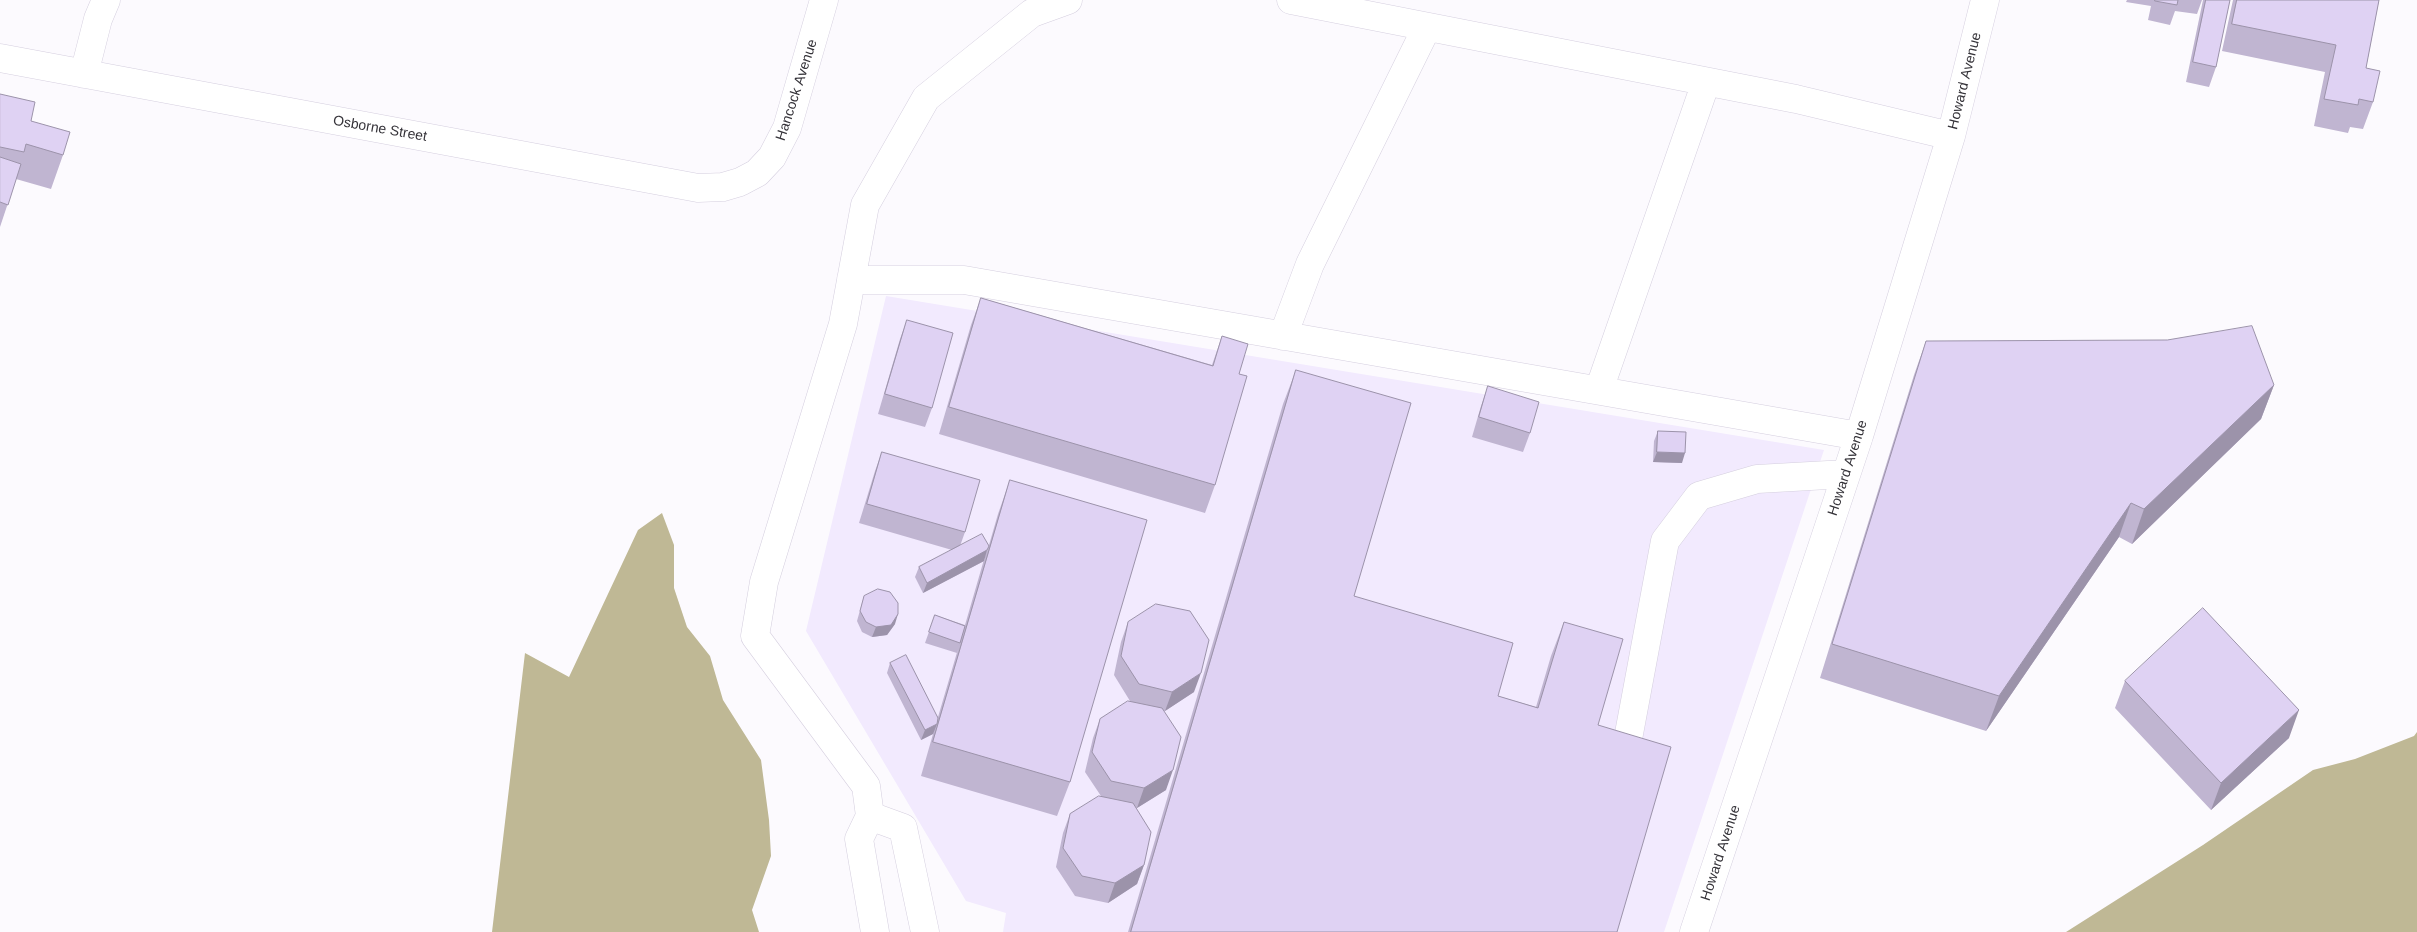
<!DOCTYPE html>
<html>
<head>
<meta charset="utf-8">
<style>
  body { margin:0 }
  canvas { display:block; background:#fcfafe }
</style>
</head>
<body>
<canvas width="2417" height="932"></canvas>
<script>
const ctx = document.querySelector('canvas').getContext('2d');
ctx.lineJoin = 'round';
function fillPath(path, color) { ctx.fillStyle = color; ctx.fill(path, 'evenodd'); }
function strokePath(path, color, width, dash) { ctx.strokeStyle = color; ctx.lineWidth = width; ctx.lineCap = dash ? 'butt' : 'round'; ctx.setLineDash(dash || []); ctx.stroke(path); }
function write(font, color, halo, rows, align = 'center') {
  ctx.font = font + ' Arial,sans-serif'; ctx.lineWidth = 5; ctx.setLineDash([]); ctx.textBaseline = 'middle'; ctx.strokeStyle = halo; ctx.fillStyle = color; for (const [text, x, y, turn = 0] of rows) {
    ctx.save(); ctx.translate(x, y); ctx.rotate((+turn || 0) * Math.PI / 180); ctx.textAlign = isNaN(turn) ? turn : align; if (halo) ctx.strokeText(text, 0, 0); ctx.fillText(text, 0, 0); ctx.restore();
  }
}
const built = new Path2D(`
  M 886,296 L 1824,450 L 1664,932 L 1003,932 L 1006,913 L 966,901 L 806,631 Z`);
const water = new Path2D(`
  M 662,513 L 674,545 L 674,588 L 687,627 L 710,656 L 723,700 L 761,760 L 769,820 L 771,856 L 752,910 L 759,932 L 492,932 L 525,653 L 569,677 L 638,530 Z
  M 2417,732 L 2417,932 L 2066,932 L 2203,845 L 2313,770 L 2355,759 L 2414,736 Z`);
const minor = new Path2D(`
  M 1291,0 L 1796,99 L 1951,136
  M 0,58 L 698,188 L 723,187 L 740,182 L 757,173 L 772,157 L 787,128 L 824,0
  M 84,74 L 98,19 L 106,0
  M 851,280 L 964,280 L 1859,436
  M 1283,336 L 1310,264 L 1427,27
  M 1599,390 L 1706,82
  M 1622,771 L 1665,541 L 1699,496 L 1757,479 L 1846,474
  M 870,816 L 903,828 L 925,932
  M 875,932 L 859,839 L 870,816 L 866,786 L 755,636 L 764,582 L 843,324 L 865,205 L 926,98 L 1032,13 L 1068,0
  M 1694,932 L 1859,436 L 1951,136 L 1985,0`);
const wall = new Path2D(`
  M 2127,0 L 2202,0 L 2197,14 L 2175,11 L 2170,25 L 2148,20 L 2151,6 L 2126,2 Z
  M 2203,0 L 2230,0 L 2216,67 L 2209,87 L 2186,82 Z
  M 2233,0 L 2379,0 L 2366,68 L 2373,102 L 2363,129 L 2350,127 L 2348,133 L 2314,126 L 2325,72 L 2222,51 Z
  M 0,94 L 31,121 L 63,155 L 51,189 L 16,179 L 0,227 Z
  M 981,298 L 1212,365 L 1222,336 L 1239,374 L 1215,485 L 1205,513 L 939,434 L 971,325 Z
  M 907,320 L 932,408 L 925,427 L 878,414 L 900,339 Z
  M 1926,341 L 2274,385 L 2261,419 L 2132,544 L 2119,537 L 1986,731 L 1820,678 L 1914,375 Z
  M 1296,370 L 1354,596 L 1498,696 L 1536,707 L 1551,656 L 1564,622 L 1598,725 L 1617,932 L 1128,932 L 1283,404 Z
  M 1488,386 L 1530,433 L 1523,452 L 1472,437 L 1481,406 Z
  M 1658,431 L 1682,463 L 1653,462 L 1654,441 Z
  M 882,452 L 965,532 L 960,546 L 989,545 L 998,514 L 1010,480 L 1070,782 L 1057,816 L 921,776 L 933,734 L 921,740 L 887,673 L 890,663 L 938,717 L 958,649 L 957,653 L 925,643 L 935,615 L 965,625 L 985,556 L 984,561 L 923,593 L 915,577 L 919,567 L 952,550 L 859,523 L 875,471 Z
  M 864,596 L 895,624 L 887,635 L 872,637 L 862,632 L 857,621 Z
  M 1128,622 L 1194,692 L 1165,711 L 1164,711 L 1166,790 L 1137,808 L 1136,808 L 1144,865 L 1137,884 L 1108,903 L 1075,896 L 1056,867 L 1063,833 L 1070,814 L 1101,796 L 1085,772 L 1093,738 L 1100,719 L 1130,701 L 1114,675 L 1121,642 Z
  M 2125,681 L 2289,738 L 2211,810 L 2115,708 Z`);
const shadedWall = new Path2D(`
  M 2274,385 L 2261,419 L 2132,544 L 2144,509 Z
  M 1657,452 L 1685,453 L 1682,463 L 1653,462 Z
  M 2131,503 L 2119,537 L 1986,731 L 1999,696 Z
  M 987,550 L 984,561 L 923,593 L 927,583 Z
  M 898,614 L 895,624 L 887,635 L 872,637 L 876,627 Z
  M 1201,673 L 1194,692 L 1165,711 L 1172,692 Z
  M 2299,710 L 2289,738 L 2211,810 L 2221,783 Z
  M 937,724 L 933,734 L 921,740 L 925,730 Z
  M 1173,770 L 1166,790 L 1137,808 L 1144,788 Z
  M 1144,865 L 1137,884 L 1108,903 L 1115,883 Z`);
const building = new Path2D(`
  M 2155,0 L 2178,0 L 2177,5 L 2155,1 Z
  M 2206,0 L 2230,0 L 2216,67 L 2193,62 Z
  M 2237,0 L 2379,0 L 2366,68 L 2380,71 L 2373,102 L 2359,99 L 2358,105 L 2324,99 L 2336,45 L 2232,24 Z
  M 0,94 L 35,102 L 31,121 L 70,132 L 63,155 L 26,144 L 24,152 L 0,147 Z
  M 0,157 L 21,164 L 8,205 L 0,202 Z
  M 981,298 L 1213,366 L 1222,336 L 1248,344 L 1239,374 L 1247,376 L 1215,485 L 949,407 Z
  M 907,320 L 953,333 L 932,408 L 885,394 Z
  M 2252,326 L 2274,385 L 2144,509 L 2131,503 L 1999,696 L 1832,644 L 1926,341 L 2167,340 Z
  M 1296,370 L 1411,403 L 1354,596 L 1513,643 L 1498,696 L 1538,708 L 1564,622 L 1623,639 L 1598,725 L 1671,747 L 1617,932 L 1131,932 Z
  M 1488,386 L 1539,402 L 1530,433 L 1479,417 Z
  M 1658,431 L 1686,432 L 1685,453 L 1657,452 Z
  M 882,452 L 980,480 L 965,532 L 867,504 Z
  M 1010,480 L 1147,520 L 1070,782 L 933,742 Z
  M 982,534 L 989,546 L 987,550 L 927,583 L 919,567 Z
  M 878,589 L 890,592 L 898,603 L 898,614 L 891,625 L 876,627 L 866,622 L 860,611 L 864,596 Z
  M 1156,604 L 1190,611 L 1209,640 L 1201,673 L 1172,692 L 1139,684 L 1121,656 L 1128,622 Z
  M 2203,608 L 2299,710 L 2221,783 L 2125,681 Z
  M 935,615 L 965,626 L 960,643 L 929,632 Z
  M 906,655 L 938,718 L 937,724 L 925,730 L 890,663 Z
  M 1128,701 L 1162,708 L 1181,737 L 1173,770 L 1144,788 L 1111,781 L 1092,752 L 1100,719 Z
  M 1099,796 L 1133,803 L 1151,832 L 1144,865 L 1115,883 L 1082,876 L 1063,848 L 1070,814 Z`);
const streetNames = [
  ["Howard Avenue",1965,81,-76],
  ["Hancock Avenue",797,90,-72],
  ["Osborne Street",380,129,10],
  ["Howard Avenue",1848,468,-72],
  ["Howard Avenue",1721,853,-72]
];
fillPath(built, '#f2eafe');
fillPath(water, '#bfb895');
strokePath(minor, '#d5cfdf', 29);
strokePath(minor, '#fff', 28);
fillPath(wall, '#c0b5d1');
fillPath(shadedWall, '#9c93aa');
fillPath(building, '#dfd2f3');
strokePath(building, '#9c93aa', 1);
write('14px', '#353339', '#fff', streetNames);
</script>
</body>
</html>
